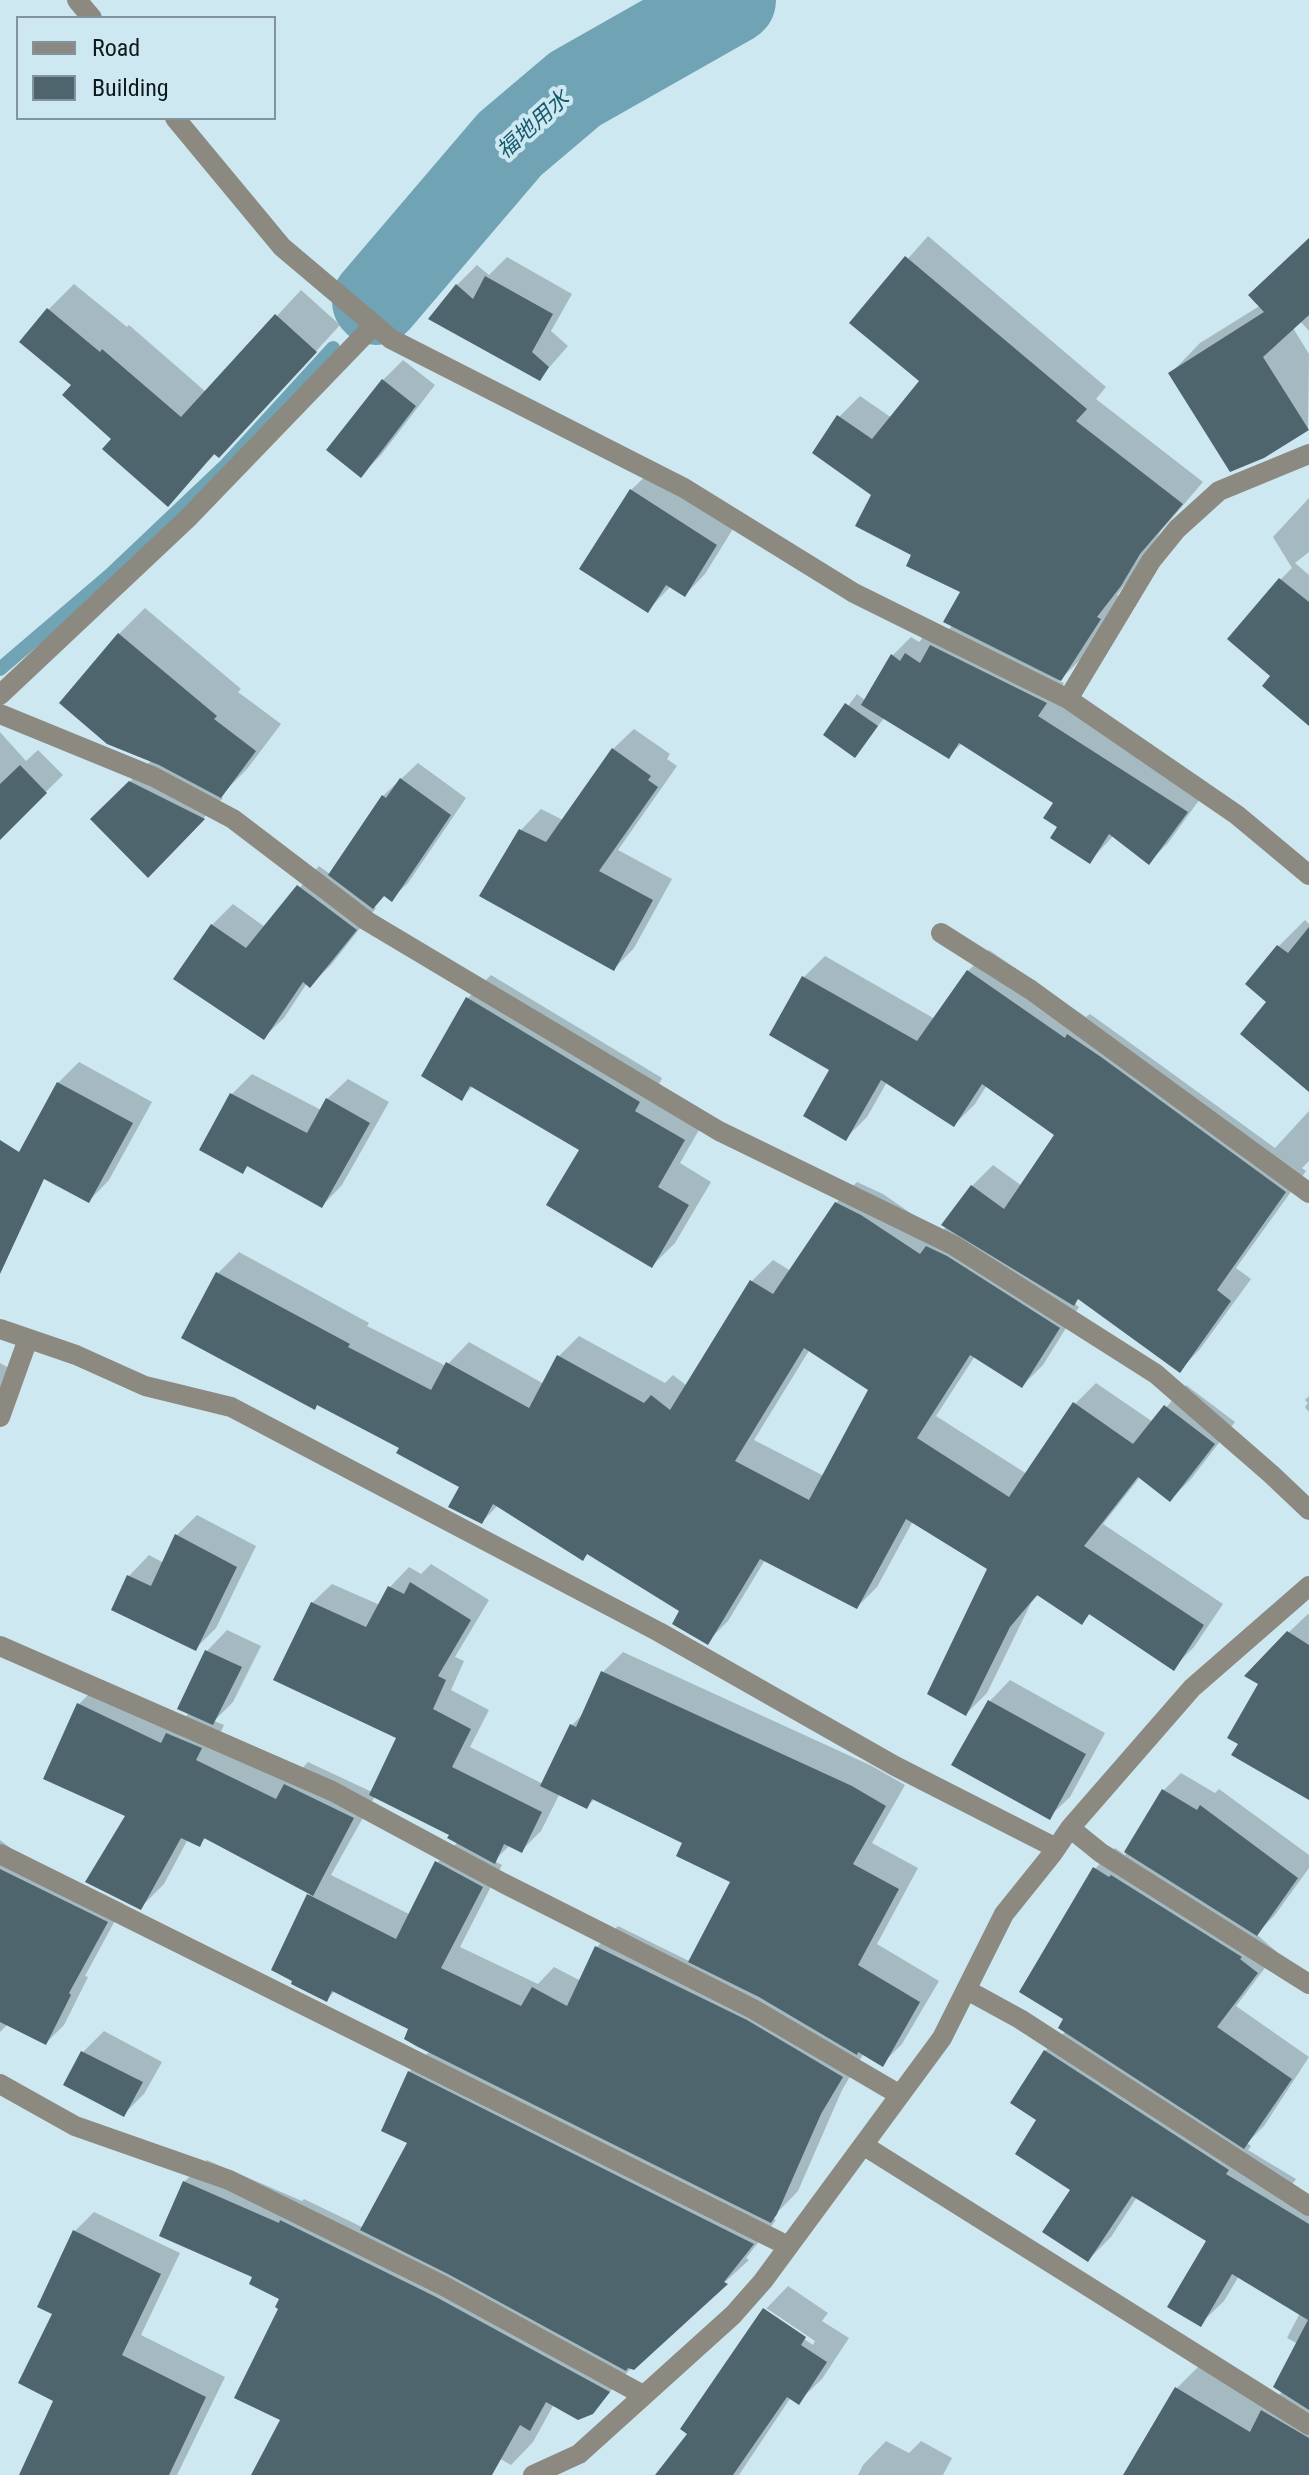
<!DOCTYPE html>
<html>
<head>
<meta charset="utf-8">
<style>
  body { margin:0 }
  #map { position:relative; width:1309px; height:2475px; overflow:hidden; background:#cee8f1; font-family:"Roboto Condensed",sans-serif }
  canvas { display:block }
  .legend { position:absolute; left:16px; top:16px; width:260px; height:104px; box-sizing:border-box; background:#cee8f1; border:2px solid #82959c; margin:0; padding:10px 14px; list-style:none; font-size:24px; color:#10191c }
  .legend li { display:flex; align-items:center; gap:16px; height:40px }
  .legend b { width:40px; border:2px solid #82959c }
</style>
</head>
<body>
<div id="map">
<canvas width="1309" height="2475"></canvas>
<ul class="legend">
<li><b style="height:10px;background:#8b8980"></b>Road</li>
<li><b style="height:22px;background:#4e656d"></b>Building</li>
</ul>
</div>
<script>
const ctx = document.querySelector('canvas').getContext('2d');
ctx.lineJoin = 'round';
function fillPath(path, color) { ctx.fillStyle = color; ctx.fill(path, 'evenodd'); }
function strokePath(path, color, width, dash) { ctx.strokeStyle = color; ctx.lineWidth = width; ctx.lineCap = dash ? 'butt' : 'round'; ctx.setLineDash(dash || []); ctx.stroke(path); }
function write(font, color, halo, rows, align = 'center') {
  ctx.font = font + ' "Roboto Condensed","Noto Sans JP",sans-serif'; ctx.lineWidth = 8; ctx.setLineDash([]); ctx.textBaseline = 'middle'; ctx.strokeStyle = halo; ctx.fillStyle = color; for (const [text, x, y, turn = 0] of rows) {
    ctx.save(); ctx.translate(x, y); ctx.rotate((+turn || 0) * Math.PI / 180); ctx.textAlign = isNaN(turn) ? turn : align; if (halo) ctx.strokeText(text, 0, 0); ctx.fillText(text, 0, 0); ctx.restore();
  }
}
const shadow = new Path2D(`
  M 928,236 L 1106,387 L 1096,399 L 1203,482 L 1161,531 L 1142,562 L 1117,595 L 1121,597 L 1082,658 L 1059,681 L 1064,683 L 1055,697 L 1205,792 L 1168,843 L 1149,862 L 1114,835 L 1090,861 L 1059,826 L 1055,803 L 962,743 L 948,757 L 885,717 L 855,755 L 826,735 L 857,694 L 866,701 L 892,656 L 911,637 L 919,642 L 925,635 L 936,642 L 953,625 L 962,591 L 913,554 L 874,494 L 839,417 L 860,396 L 892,418 L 922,381 L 852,322 Z
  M 1309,239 L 1309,331 L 1264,282 Z
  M 507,257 L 572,294 L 551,331 L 568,346 L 540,378 L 457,285 L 477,265 L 489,275 Z
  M 74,284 L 127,327 L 129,325 L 206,392 L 301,290 L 340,325 L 244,430 L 216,453 L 168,504 L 74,385 L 48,310 Z
  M 1274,297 L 1309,354 L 1308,428 L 1171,373 L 1200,343 Z
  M 403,360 L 435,385 L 381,455 L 361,475 L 383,380 Z
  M 652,470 L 736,524 L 705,574 L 685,595 L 671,586 L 648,610 L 631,490 Z
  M 1309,498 L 1309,552 L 1295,563 L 1309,575 L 1309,708 L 1273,676 L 1276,584 L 1292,568 L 1273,537 Z
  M 145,608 L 241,689 L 238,692 L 281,724 L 247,769 L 220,796 L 223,798 L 148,875 L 92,819 L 152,760 L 119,634 Z
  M 634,729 L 670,754 L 667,759 L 677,766 L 618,850 L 672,879 L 634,948 L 614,969 L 521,830 L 541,809 L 563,820 L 613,749 Z
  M 0,732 L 26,761 L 38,750 L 63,775 L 12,825 L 0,813 Z
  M 418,763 L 466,798 L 408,883 L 391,899 L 385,895 L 373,906 L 376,908 L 331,965 L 310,985 L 307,983 L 284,1018 L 263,1038 L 176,978 L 212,925 L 233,904 L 265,927 L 319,866 L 330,874 L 383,796 Z
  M 1305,920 L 1309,924 L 1309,1089 L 1269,1002 L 1247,984 L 1279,946 Z
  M 989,950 L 1086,1017 L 1090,1014 L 1122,1037 L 1275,1148 L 1309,1111 L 1309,1161 L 1302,1168 L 1306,1171 L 1236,1268 L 1251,1279 L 1200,1349 L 1180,1370 L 1080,1297 L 1074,1303 L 1079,1307 L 1043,1365 L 1022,1386 L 975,1356 L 936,1416 L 1027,1474 L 1075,1404 L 1096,1383 L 1153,1422 L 1186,1385 L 1235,1422 L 1191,1479 L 1170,1500 L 1140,1477 L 1103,1524 L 1223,1604 L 1194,1647 L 1173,1668 L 1091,1613 L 1082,1622 L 1039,1594 L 1031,1603 L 987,1693 L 966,1714 L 989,1568 L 913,1521 L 877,1587 L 856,1608 L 765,1560 L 728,1621 L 707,1642 L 682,1610 L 589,1553 L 582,1559 L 498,1505 L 482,1522 L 462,1486 L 402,1447 L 218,1273 L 239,1252 L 369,1323 L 367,1326 L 446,1366 L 469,1342 L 544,1384 L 558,1357 L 579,1336 L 665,1383 L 673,1375 L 687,1386 L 752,1281 L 773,1260 L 791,1271 L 836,1203 L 857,1182 L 883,1194 L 941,1234 L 972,1186 L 993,1165 L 1022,1186 L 1056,1134 L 987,1085 L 975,1104 L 954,1125 L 887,1082 L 867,1117 L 846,1138 L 832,1069 L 804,977 L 825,956 L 935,1019 L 968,971 ZM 810,1349 L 871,1389 L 824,1476 L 754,1440 Z
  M 491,975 L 662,1078 L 657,1088 L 707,1116 L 680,1163 L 711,1182 L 675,1243 L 652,1266 L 582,1149 L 473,1086 L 462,1098 L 468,998 Z
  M 79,1062 L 152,1102 L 109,1180 L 89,1201 L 58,1083 Z
  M 252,1074 L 321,1110 L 327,1099 L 348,1079 L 389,1102 L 342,1185 L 322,1206 L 249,1165 L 243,1171 L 231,1095 Z
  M 0,1363 L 11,1369 L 0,1389 Z
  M 1309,1396 L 1309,1412 L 1305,1407 L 1308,1403 L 1305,1400 Z
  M 197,1515 L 256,1546 L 216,1628 L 196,1648 L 113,1609 L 129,1576 L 149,1555 L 164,1563 L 177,1535 Z
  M 431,1564 L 489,1600 L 455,1657 L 464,1661 L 451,1690 L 489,1710 L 470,1747 L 543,1784 L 571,1726 L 585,1712 L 603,1672 L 623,1652 L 872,1766 L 905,1785 L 872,1843 L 918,1868 L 877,1944 L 939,1981 L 902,2044 L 882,2064 L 864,2053 L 842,2090 L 798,2191 L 772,2218 L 776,2220 L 746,2258 L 749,2260 L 632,2367 L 592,2412 L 554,2404 L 533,2442 L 511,2465 L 418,2413 L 385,2475 L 254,2475 L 283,2419 L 282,2298 L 255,2276 L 184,2182 L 207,2160 L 302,2201 L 304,2199 L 364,2228 L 409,2142 L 409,2072 L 430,2051 L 411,2028 L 335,1991 L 326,2000 L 309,1895 L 311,1893 L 207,1837 L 200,1844 L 188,1839 L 164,1884 L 141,1907 L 128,1815 L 45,1778 L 79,1704 L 102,1681 L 182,1720 L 190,1712 L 180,1708 L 207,1651 L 227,1630 L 261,1646 L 233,1702 L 214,1721 L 224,1725 L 218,1737 L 296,1775 L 308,1762 L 372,1792 L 399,1737 L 312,1603 L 332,1584 L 380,1605 L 390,1587 L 409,1567 L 421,1574 ZM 560,1793 L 587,1806 L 595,1799 L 684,1842 L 732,1881 L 691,1962 L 618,1926 L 597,1947 L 581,1981 L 554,1967 L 538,1984 L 460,1947 L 502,1865 L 494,1861 L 510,1845 L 522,1850 L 541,1831 ZM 375,1796 L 452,1834 L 458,1842 L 437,1863 L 411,1915 L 331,1875 Z
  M 1308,1614 L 1309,1615 L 1309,1797 L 1289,1632 Z
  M 1010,1680 L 1105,1733 L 1070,1797 L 1049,1817 L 954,1764 L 990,1701 Z
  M 1181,1773 L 1215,1793 L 1219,1789 L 1309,1855 L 1309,1868 L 1275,1915 L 1256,1934 L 1277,1952 L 1236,2006 L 1309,2057 L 1264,2126 L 1247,2143 L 1251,2146 L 1248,2150 L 1296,2179 L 1291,2186 L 1309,2196 L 1309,2475 L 1126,2475 L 1177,2388 L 1200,2365 L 1268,2406 L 1283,2391 L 1298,2344 L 1287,2338 L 1300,2313 L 1239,2276 L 1224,2301 L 1200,2324 L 1208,2240 L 1137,2197 L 1111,2237 L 1088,2260 L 1073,2189 L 1039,2119 L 1045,2051 L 1066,2031 L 1095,1869 L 1115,1848 L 1125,1855 L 1163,1791 Z
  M 0,1840 L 12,1849 L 124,1904 L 85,1976 L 88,1977 L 64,2025 L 46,2043 L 8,2024 L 0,2032 Z
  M 104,2031 L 162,2062 L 144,2094 L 124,2114 L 66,2084 L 83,2052 Z
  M 94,2212 L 180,2253 L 141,2335 L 225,2377 L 177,2475 L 22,2475 L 56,2400 L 54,2314 L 75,2231 Z
  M 788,2286 L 828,2313 L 822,2321 L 849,2338 L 822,2379 L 798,2402 L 791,2397 L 739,2475 L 657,2475 L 690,2433 L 765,2310 ZM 766,2308 L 815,2341 L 813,2345 L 766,2313 Z
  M 886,2441 L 909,2453 L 921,2441 L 952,2458 L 943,2475 L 858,2475 L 863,2465 Z`);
const stream = new Path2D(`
  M 0,669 L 110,575 L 226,465 L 333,348`);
const river = new Path2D(`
  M 376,301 L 510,144 L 575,89 L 732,0`);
const building = new Path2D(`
  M 1309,238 L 1309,315 L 1263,357 L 1309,430 L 1264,458 L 1230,472 L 1168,373 L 1264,312 L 1248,295 Z
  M 905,256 L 1087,409 L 1076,421 L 1183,504 L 1140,554 L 1121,586 L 1097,617 L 1101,619 L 1061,681 L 943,622 L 960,592 L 906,566 L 911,555 L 855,526 L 871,495 L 812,453 L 837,415 L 872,439 L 919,381 L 849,323 Z
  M 485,276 L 553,314 L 532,352 L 549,367 L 540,381 L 428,319 L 456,284 L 473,299 Z
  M 47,308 L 100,352 L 102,349 L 181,417 L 275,314 L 317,352 L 219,458 L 214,454 L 168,507 L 102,449 L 111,439 L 62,395 L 71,385 L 19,342 Z
  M 382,379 L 416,406 L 361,478 L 326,450 Z
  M 630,489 L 717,545 L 685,597 L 666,585 L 648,613 L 579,569 Z
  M 1279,578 L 1309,602 L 1309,726 L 1262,686 L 1270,676 L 1227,639 Z
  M 118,633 L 217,716 L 214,719 L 256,751 L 221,798 L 159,765 L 107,744 L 59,703 Z
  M 930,645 L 1047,703 L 1038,716 L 1188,812 L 1149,865 L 1109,834 L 1090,864 L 1050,838 L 1057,827 L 1043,818 L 1053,803 L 959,743 L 949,759 L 861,705 L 891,654 L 900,661 L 905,653 L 920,663 Z
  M 845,703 L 878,726 L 855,758 L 823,735 Z
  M 612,748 L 651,776 L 648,780 L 658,787 L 599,871 L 653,900 L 614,971 L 479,896 L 519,829 L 546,842 Z
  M 20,765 L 47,793 L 0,840 L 0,784 Z
  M 400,778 L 451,815 L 392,902 L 384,896 L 373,909 L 328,875 L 382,795 L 386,798 Z
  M 129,781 L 205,819 L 148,878 L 90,819 Z
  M 297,885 L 357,930 L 310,988 L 303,982 L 264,1040 L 173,979 L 211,924 L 246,948 Z
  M 1309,927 L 1309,1092 L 1240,1034 L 1266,1002 L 1245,984 L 1277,945 L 1288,953 Z
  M 967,970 L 1065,1038 L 1067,1034 L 1101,1057 L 1286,1192 L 1217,1290 L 1231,1301 L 1180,1373 L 1078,1299 L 1074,1306 L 941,1225 L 971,1185 L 1004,1209 L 1054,1135 L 982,1084 L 954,1127 L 881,1080 L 846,1141 L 803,1116 L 829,1070 L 769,1035 L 802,976 L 917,1041 Z
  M 466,997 L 640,1102 L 635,1111 L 685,1140 L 658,1187 L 689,1205 L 652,1268 L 546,1205 L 579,1150 L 470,1086 L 462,1101 L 421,1076 Z
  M 57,1082 L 133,1123 L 89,1203 L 44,1179 L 0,1274 L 0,1140 L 19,1152 Z
  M 230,1093 L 307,1133 L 326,1098 L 370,1123 L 322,1208 L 247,1166 L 243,1174 L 199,1150 Z
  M 835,1202 L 861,1215 L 920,1254 L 926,1246 L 947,1256 L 1060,1328 L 1022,1388 L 970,1355 L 917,1438 L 1009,1497 L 1073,1402 L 1133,1444 L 1164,1405 L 1215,1444 L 1170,1502 L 1138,1477 L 1084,1546 L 1204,1625 L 1174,1671 L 1089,1614 L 1082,1625 L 1037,1595 L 1010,1627 L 966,1716 L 927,1694 L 987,1569 L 906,1519 L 857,1609 L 760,1559 L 708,1645 L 672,1624 L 679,1611 L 587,1554 L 583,1561 L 493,1504 L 482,1524 L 448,1507 L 459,1487 L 396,1453 L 399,1448 L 317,1405 L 315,1410 L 181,1338 L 216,1272 L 350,1344 L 348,1347 L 431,1390 L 446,1362 L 529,1408 L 557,1355 L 644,1403 L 651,1395 L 670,1410 L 750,1280 L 773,1294 ZM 804,1348 L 868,1390 L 809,1500 L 735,1461 Z
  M 175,1534 L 237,1567 L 196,1651 L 111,1610 L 127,1575 L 151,1586 Z
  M 410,1582 L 471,1620 L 438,1676 L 446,1680 L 433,1709 L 471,1729 L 452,1767 L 542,1812 L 522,1853 L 504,1844 L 495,1864 L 447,1838 L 449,1835 L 369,1795 L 396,1738 L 273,1680 L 311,1602 L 366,1627 L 388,1586 L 404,1594 Z
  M 1287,1631 L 1309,1645 L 1309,1800 L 1231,1755 L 1238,1744 L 1227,1738 L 1258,1684 L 1244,1676 Z
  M 205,1650 L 242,1667 L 213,1725 L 177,1709 Z
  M 601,1671 L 852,1786 L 886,1806 L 853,1864 L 899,1889 L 858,1965 L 920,2002 L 883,2067 L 858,2052 L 857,2055 L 759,1997 L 688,1962 L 730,1882 L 676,1856 L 682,1843 L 592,1799 L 587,1809 L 540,1786 L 570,1724 L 576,1727 Z
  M 988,1700 L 1086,1754 L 1050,1820 L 951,1765 Z
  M 77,1703 L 161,1743 L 166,1733 L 202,1748 L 196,1760 L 276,1799 L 284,1784 L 354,1818 L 313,1896 L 204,1838 L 200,1847 L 181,1838 L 141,1910 L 85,1882 L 125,1816 L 43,1779 Z
  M 1162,1789 L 1197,1810 L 1200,1805 L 1298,1878 L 1257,1936 L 1124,1852 Z
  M 435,1861 L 483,1887 L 441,1968 L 521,2006 L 532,1987 L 567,2006 L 595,1946 L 747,2020 L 843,2077 L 821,2114 L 777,2214 L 771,2223 L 418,2047 L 404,2039 L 408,2029 L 332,1991 L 327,2002 L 291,1984 L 292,1981 L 271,1970 L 307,1894 L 396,1939 Z
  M 1093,1867 L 1109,1877 L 1111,1875 L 1242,1957 L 1240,1959 L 1258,1973 L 1217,2027 L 1292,2079 L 1244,2149 L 1058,2028 L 1063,2019 L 1019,1992 Z
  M 0,1869 L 108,1922 L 69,1993 L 71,1995 L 46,2045 L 0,2022 Z
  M 1044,2050 L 1229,2170 L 1226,2174 L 1309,2224 L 1309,2410 L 1273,2387 L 1308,2320 L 1232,2274 L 1201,2327 L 1167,2307 L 1206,2241 L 1132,2196 L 1088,2262 L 1042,2232 L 1070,2190 L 1015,2154 L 1036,2120 L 1010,2103 Z
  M 81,2051 L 143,2082 L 124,2117 L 63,2085 Z
  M 408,2071 L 754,2244 L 724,2282 L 728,2284 L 634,2370 L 628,2368 L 626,2371 L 448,2274 L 360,2230 L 407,2143 L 381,2131 Z
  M 183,2181 L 279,2223 L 280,2220 L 436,2297 L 610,2392 L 593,2414 L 578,2420 L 546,2402 L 530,2431 L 520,2425 L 492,2475 L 251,2475 L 280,2420 L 234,2398 L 278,2309 L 275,2307 L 279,2299 L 249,2284 L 252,2277 L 159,2236 Z
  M 73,2230 L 161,2274 L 122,2355 L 206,2397 L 169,2475 L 19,2475 L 53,2401 L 18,2383 L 52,2314 L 37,2307 Z
  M 763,2308 L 806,2337 L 801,2345 L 827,2362 L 799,2405 L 787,2397 L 733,2475 L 655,2475 L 687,2434 L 680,2429 Z
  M 1175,2387 L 1250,2432 L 1261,2410 L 1309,2438 L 1309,2475 L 1123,2475 Z`);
const street = new Path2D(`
  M 77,0 L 92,18
  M 175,118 L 282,247 L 391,339 L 684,488 L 854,593 L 1068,699 L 1237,815 L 1309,875
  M 0,695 L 187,519 L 374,325
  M 1068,699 L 1151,561 L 1177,529 L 1219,491 L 1309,454
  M 0,714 L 154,777 L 233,819 L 367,921 L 719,1131 L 953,1245 L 1156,1374 L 1271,1474 L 1309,1510
  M 941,933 L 1031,990 L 1309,1193
  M 0,1329 L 76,1355 L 145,1386 L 231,1407 L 659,1632 L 895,1766 L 1056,1848
  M 0,1417 L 28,1339
  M 0,1646 L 332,1791 L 503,1883 L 753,2009 L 900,2095
  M 1070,1828 L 1101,1853 L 1309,1984
  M 0,1854 L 788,2246
  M 967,1990 L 1020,2019 L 1309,2206
  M 0,2084 L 75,2126 L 229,2180 L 442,2285 L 643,2395
  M 863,2145 L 1309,2425
  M 533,2475 L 579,2454 L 733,2315 L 763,2281 L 942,2038 L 1004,1914 L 1053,1853 L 1070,1828 L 1192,1688 L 1309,1586`);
const waterNames = [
  ["福地用水",534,126,-42]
];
fillPath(shadow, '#0003');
strokePath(stream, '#70a3b4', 14);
strokePath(river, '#70a3b4', 88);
fillPath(building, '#4e656d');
strokePath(street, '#8b8980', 20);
write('italic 22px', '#155a6d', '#cee8f1', waterNames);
</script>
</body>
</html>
